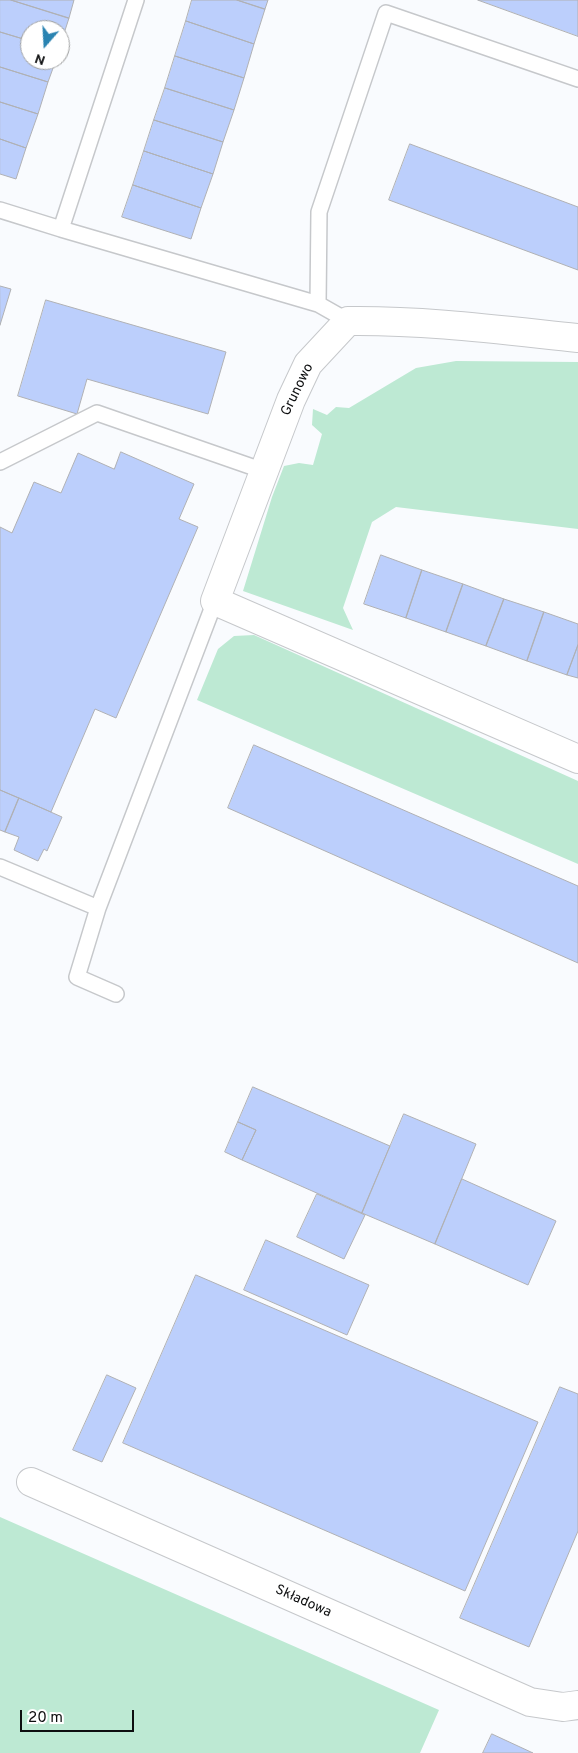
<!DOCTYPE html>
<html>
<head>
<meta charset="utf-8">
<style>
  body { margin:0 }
  #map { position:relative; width:578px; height:1753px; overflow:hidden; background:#f9fbfe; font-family:Overpass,sans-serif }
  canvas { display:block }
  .north { position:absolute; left:20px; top:20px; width:50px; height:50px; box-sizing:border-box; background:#fff; border:1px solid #9e9f9f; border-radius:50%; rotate:199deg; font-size:14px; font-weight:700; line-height:20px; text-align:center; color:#0d0e0f }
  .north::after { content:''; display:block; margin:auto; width:18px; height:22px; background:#2a83b1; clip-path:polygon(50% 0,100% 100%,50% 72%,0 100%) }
  .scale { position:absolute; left:20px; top:1710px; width:114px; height:22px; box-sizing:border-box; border:2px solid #0d0e0f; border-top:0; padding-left:6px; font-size:15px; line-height:18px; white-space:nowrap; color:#0d0e0f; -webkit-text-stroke:4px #fff; paint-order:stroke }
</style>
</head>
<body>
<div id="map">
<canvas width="578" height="1753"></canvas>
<div class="north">N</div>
<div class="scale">20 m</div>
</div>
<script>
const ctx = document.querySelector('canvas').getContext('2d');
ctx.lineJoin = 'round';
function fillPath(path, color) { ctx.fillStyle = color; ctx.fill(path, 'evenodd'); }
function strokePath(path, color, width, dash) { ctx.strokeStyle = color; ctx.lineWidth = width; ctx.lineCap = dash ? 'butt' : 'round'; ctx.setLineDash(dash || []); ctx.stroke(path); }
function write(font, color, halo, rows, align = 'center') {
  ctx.font = font + ' Overpass,sans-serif'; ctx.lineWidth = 5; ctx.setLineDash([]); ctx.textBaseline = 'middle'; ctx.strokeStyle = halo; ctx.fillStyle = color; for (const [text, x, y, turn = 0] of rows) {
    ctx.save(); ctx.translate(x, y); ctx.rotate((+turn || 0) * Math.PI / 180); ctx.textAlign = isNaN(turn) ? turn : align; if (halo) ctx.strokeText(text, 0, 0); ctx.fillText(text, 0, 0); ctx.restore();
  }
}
const green = new Path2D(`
  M 456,361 L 578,362 L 578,529 L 396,507 L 372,522 L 343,608 L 353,630 L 243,591 L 272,497 L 284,466 L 299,463 L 313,465 L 322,434 L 312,425 L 313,409 L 327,415 L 336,407 L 349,408 L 416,368 Z
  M 254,635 L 578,781 L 578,864 L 197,700 L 218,649 L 234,636 Z
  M 0,1517 L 439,1710 L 420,1753 L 0,1753 Z`);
const building = new Path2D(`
  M 0,0 L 11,0 L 69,18 L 60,46 L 60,30 L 30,30 L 30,41 L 0,32 Z
  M 11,0 L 74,0 L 69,18 Z
  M 192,0 L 237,0 L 265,9 L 254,44 L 186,21 Z
  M 237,0 L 268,0 L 265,9 Z
  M 478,0 L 578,0 L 578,36 Z
  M 186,21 L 254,44 L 244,78 L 175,56 Z
  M 0,32 L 30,41 L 30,60 L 56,60 L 48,82 L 0,67 Z
  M 175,56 L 244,78 L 234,110 L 165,88 Z
  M 0,67 L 48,82 L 38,114 L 0,102 Z
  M 165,88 L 234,110 L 223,142 L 154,120 Z
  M 0,102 L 38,114 L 26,148 L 0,139 Z
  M 154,120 L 223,142 L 213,174 L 144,151 Z
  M 0,139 L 26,148 L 16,179 L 0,174 Z
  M 410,144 L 578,207 L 578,270 L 389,200 Z
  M 144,151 L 213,174 L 201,208 L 133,185 Z
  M 133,185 L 201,208 L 191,239 L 122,217 Z
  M 0,286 L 11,289 L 0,325 Z
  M 46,300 L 226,352 L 208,414 L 87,379 L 77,414 L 18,396 Z
  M 121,452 L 194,484 L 179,519 L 198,527 L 116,718 L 95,709 L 51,812 L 0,790 L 0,527 L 12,533 L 34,482 L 61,493 L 78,453 L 114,469 Z
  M 381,555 L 422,570 L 406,618 L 364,604 Z
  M 422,570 L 463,584 L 446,632 L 406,618 Z
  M 463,584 L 504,599 L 486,646 L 446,632 Z
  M 504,599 L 544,612 L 527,661 L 486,646 Z
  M 544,612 L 578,624 L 578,645 L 567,675 L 527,661 Z
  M 578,645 L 578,678 L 567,675 Z
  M 254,745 L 578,886 L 578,963 L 228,808 Z
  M 0,790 L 19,798 L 5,832 L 0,830 Z
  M 19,798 L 62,817 L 47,851 L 44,849 L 38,861 L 14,850 L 19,837 L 5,832 Z
  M 253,1087 L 390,1146 L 362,1213 L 242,1160 L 256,1130 L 238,1122 Z
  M 404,1114 L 476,1144 L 435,1244 L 362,1213 Z
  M 238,1122 L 256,1130 L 242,1160 L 225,1152 Z
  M 462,1179 L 556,1221 L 528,1285 L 435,1244 Z
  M 317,1194 L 365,1215 L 344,1259 L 297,1237 Z
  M 266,1240 L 369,1285 L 347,1335 L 244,1290 Z
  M 196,1275 L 538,1422 L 465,1591 L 123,1443 Z
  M 107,1375 L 136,1388 L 102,1462 L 73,1450 Z
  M 560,1387 L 578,1394 L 578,1531 L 529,1647 L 460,1618 Z
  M 492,1734 L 533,1753 L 483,1753 Z`);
const lane = new Path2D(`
  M 0,210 L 61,229 L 136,0
  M 61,229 L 318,304
  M 348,321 L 318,304 L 319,212 L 386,13 L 578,79
  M 0,462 L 97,413 L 264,471
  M 0,867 L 98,908 L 215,601
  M 98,908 L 77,977 L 116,994`);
const street = new Path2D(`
  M 578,338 C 501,330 425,320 348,321 L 308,364 L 291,400 L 215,601 L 578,759
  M 31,1482 L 530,1702 L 563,1707 L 578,1705`);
const streetNames = [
  ["Grunowo",298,390,-64],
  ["Składowa",303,1602,24]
];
fillPath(green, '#bde9d3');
fillPath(building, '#bccffc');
strokePath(building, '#b0b1b4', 1);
strokePath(lane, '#c6c8cb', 18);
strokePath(street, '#c6c8cb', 30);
strokePath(lane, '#fff', 15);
strokePath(street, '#fff', 28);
write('14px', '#0d0e0f', '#fff', streetNames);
</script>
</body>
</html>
